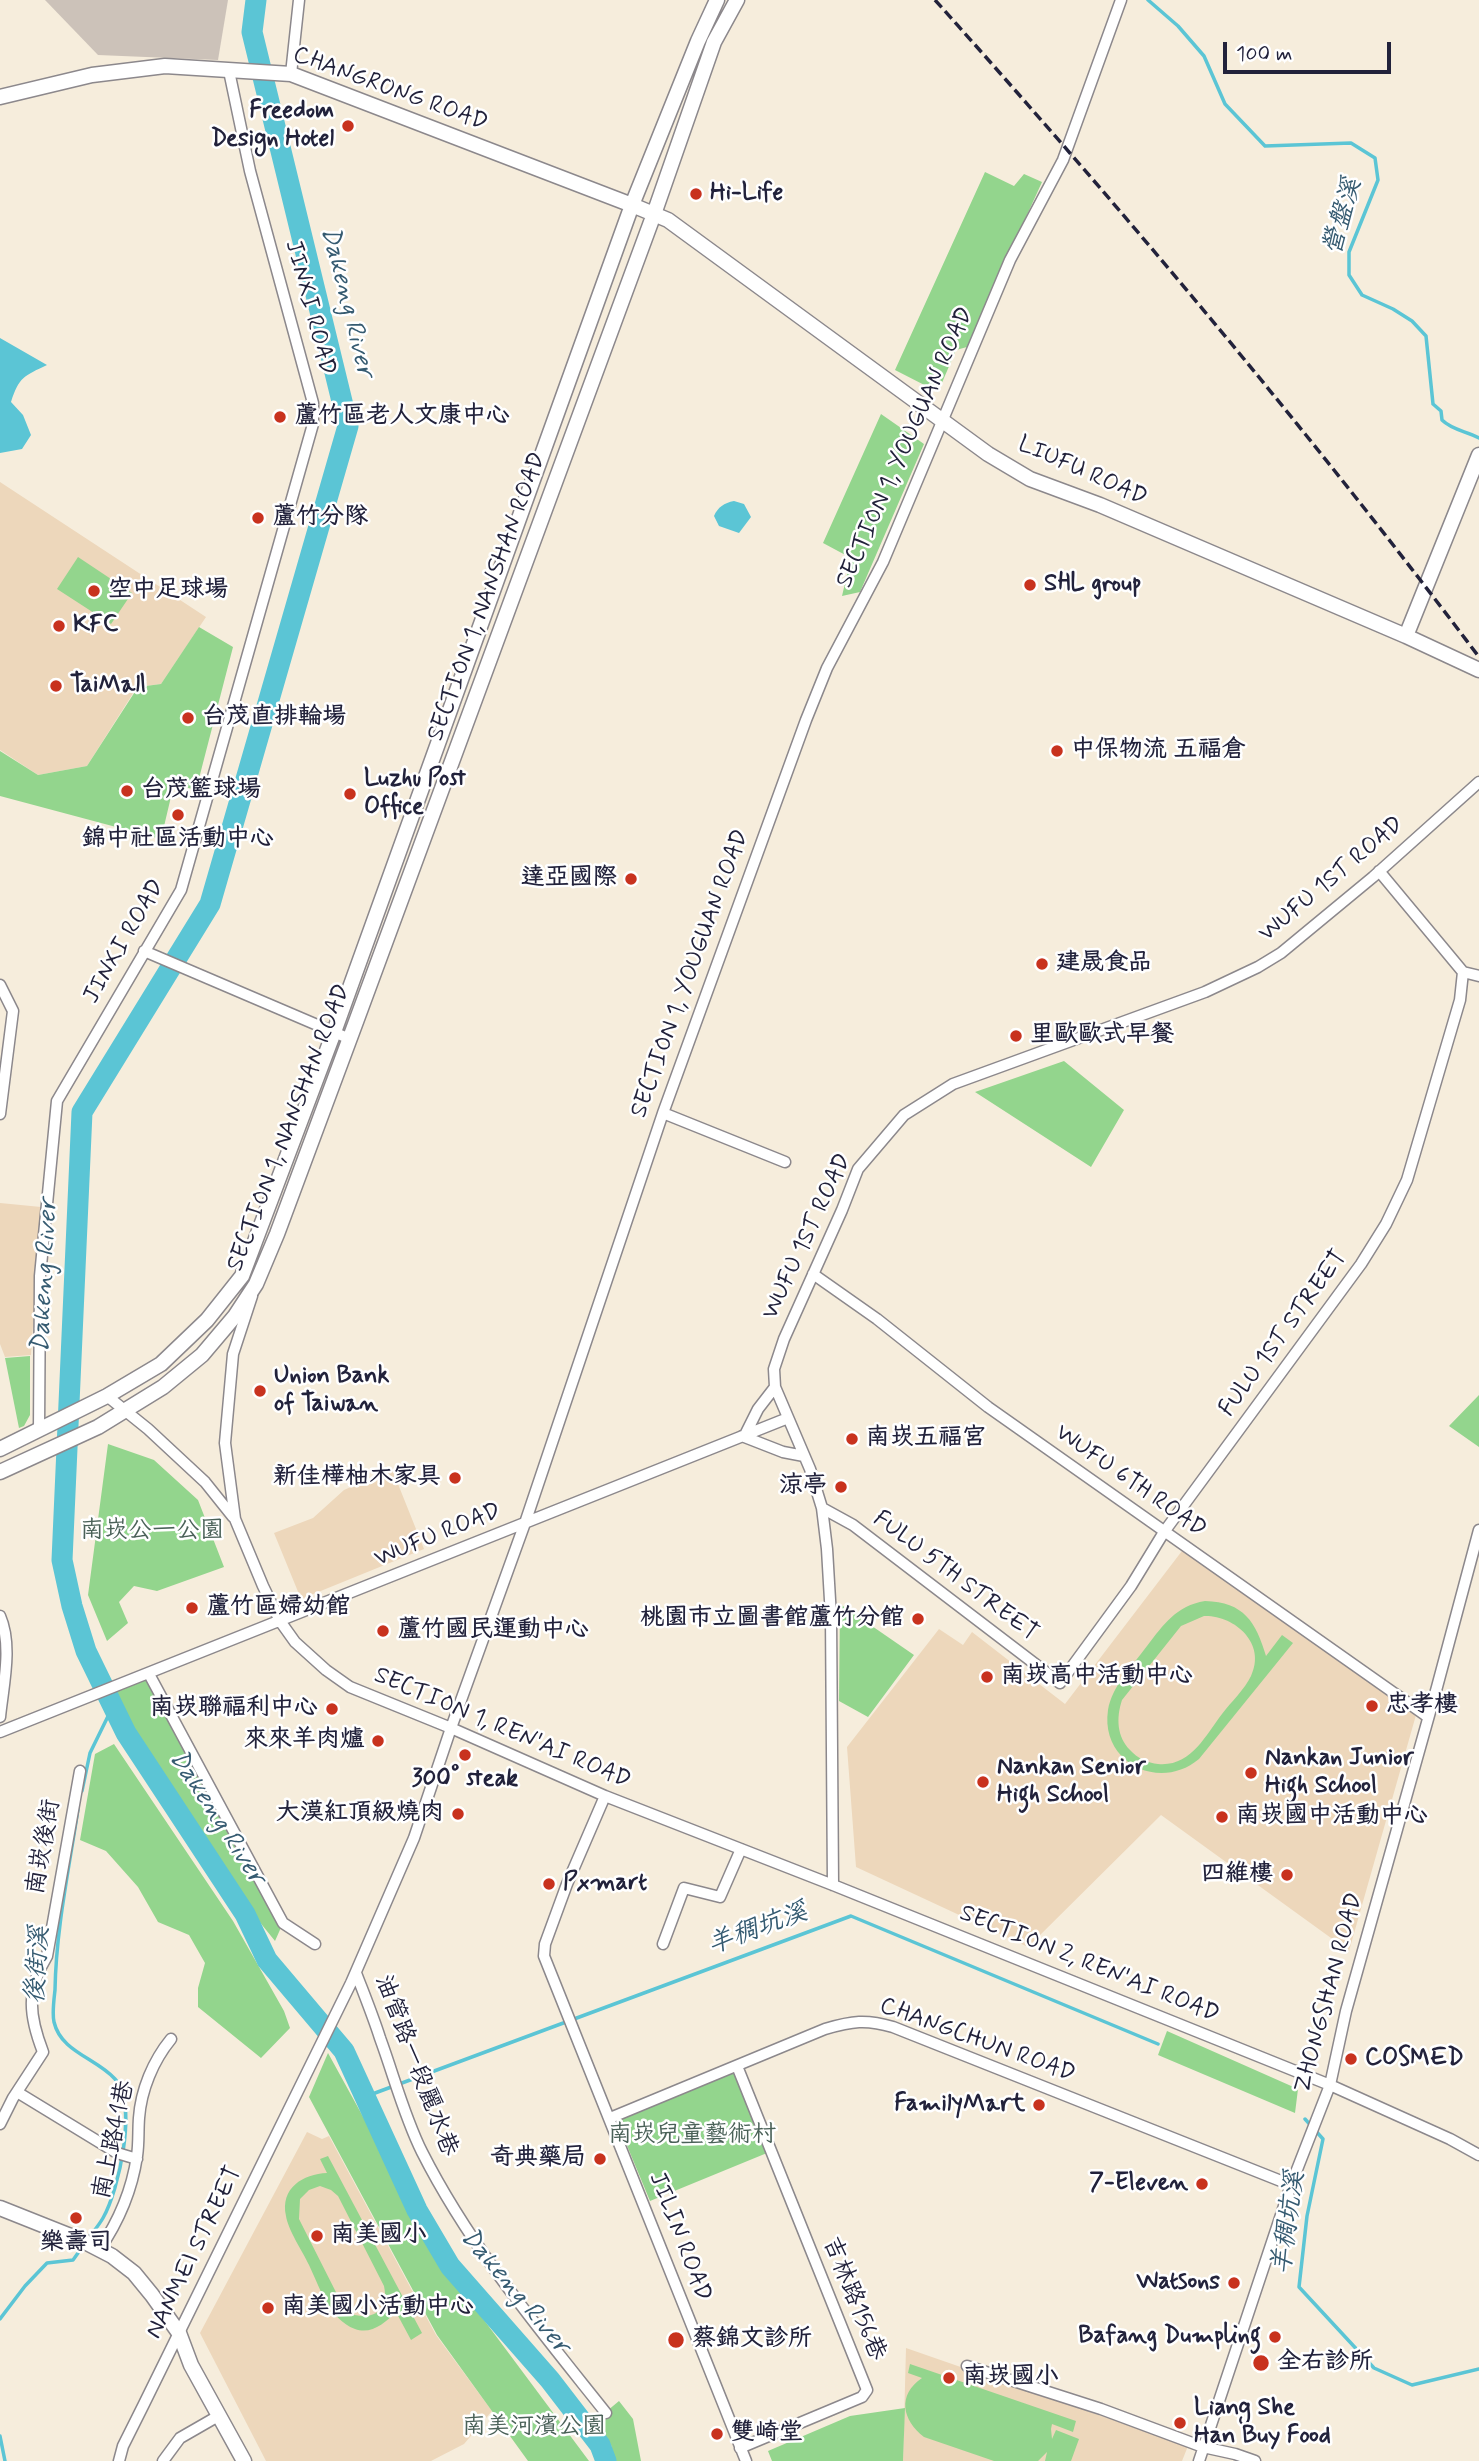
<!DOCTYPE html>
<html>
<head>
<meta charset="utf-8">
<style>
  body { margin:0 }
  #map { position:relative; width:1479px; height:2461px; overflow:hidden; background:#f6eddc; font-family:Mynerve,sans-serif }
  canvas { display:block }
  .scale { position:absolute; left:1223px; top:42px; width:168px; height:32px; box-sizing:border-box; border:4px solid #22223b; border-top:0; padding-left:9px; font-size:21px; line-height:24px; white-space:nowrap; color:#22223b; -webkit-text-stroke:5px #fff; paint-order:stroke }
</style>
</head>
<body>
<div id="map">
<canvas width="1479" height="2461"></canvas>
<div class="scale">100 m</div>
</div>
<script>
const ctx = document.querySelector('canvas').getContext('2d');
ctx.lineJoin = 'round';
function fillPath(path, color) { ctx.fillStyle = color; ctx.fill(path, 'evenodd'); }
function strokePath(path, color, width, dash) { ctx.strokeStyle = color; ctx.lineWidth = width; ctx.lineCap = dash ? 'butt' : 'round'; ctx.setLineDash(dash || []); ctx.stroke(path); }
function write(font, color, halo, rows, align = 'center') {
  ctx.font = font + ' Mynerve,"LXGW WenKai TC",sans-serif'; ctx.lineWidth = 5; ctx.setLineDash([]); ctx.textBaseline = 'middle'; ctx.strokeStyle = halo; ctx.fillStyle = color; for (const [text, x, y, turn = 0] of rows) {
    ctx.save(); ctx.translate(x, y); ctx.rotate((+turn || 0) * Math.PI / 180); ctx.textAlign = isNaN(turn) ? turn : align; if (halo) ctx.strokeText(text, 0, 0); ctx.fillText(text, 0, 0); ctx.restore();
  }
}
const built = new Path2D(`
  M 0,482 L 206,617 L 161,684 L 137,687 L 87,766 L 38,775 L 0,750 Z
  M 0,1203 L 41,1207 L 31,1355 L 5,1357 L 0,1344 Z
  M 392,1469 L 424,1549 L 301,1599 L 274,1533 L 313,1518 L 344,1490 Z
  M 1185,1547 L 1313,1636 L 1416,1715 L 1349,1951 L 1161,1815 L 1028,1947 L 856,1867 L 847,1747 L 939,1629 L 963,1645 L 972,1632 L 1065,1704 Z
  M 307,2132 L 322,2139 L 329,2136 L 436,2335 L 492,2411 L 464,2444 L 431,2461 L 266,2461 L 200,2333 Z
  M 906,2348 L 1188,2446 L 1182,2461 L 903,2461 Z`);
const industrial = new Path2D(`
  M 45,0 L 228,0 L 218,60 L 98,55 Z`);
const green = new Path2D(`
  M 985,172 L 1014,186 L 1024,174 L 1042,182 L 967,347 L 956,350 L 938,392 L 895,370 Z
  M 881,414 L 924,444 L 860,592 L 842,596 L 851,558 L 823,543 Z
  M 78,557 L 132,593 L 111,624 L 57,589 Z
  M 199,627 L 233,647 L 196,790 L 174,784 L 161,839 L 0,796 L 0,751 L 38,775 L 87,766 L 138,687 L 161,684 Z
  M 1064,1061 L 1124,1110 L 1091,1167 L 975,1092 Z
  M 30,1356 L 30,1415 L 24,1426 L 19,1428 L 5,1358 Z
  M 1479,1395 L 1479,1447 L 1449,1426 Z
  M 108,1444 L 154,1460 L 198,1500 L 224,1567 L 157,1591 L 134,1586 L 119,1602 L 128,1623 L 107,1641 L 88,1595 Z
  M 1205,1601 C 1244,1602 1256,1622 1266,1656 L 1282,1635 L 1293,1643 L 1199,1759 C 1160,1792 1100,1763 1108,1710 C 1112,1686 1133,1665 1147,1646 C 1164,1624 1176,1606 1205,1601 ZM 1204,1616 C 1234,1615 1267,1643 1251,1676 C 1245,1689 1231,1702 1222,1714 C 1205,1736 1191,1767 1158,1764 C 1148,1763 1137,1758 1130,1750 C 1117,1737 1116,1718 1122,1700 L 1181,1626 Z
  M 840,1604 L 914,1655 L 868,1717 L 839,1701 Z
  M 149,1674 L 283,1923 L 275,1941 L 204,1853 L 142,1743 L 125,1726 L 106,1691 Z
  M 114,1744 L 233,1921 L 284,2011 L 290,2028 L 261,2058 L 198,2007 L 198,1988 L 205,1963 L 189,1935 L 158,1922 L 138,1887 L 106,1851 L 80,1840 L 95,1754 Z
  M 1167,2031 L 1298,2089 L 1295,2113 L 1158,2055 Z
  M 328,2053 L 449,2273 L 589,2461 L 528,2461 L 437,2335 L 309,2097 Z
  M 734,2071 L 767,2153 L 650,2201 L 616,2119 Z
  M 328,2156 L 422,2333 L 411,2340 L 396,2312 C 385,2323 371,2335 355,2329 C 329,2319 320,2288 309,2265 C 303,2252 288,2230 286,2216 C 280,2188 303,2174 327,2173 L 320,2159 ZM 320,2186 L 331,2190 L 338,2196 L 384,2286 C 390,2314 368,2322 346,2312 L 299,2219 L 300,2199 L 309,2190 Z
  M 910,2364 L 1076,2421 L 1073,2432 L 1052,2424 L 1051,2429 L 1052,2439 L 1056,2430 L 1079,2439 L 1071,2461 L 1045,2461 L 1047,2452 L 1038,2461 L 994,2461 L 924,2437 C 902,2420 897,2395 922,2378 L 908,2373 Z
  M 619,2401 L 633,2419 L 641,2461 L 615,2461 L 611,2445 L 595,2421 Z
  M 905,2408 L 903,2461 L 772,2461 L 768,2451 L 850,2416 Z`);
const water = new Path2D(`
  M 0,338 L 47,365 C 24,376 19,377 11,402 L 23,415 L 31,435 L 22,449 L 0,453 Z
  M 734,501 L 744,504 L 751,517 L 739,533 L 719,526 L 714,516 C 718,507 724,503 734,501 Z`);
const stream = new Path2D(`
  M 1148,0 L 1178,26 L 1204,56 L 1225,104 L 1265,146 L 1351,143 L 1375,158 L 1378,180 L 1349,252 L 1349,275 L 1362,295 L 1393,309 L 1412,321 L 1426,336 L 1433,404 L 1441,411 L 1442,420 C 1452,430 1466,431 1479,438
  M 82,1791 L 90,1753 L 113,1706
  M 78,1809 C 69,1869 56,1929 55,1990 C 54,1999 52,2013 54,2022 C 61,2052 96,2058 115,2079 C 138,2104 119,2190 103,2218 C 99,2225 93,2232 88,2239
  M 367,2096 L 851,1916 L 1158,2044
  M 1305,2119 L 1323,2139 L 1307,2216 L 1299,2287 L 1374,2368 L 1412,2385 L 1479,2369
  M 0,2319 L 25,2286 L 47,2263 L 73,2260 L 83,2246
  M 0,2436 L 5,2461`);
const river = new Path2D(`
  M 256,0 L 252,32 L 348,426 L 210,904 L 82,1112 L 62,1560 L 72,1606 L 86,1651 L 126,1733 L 245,1914 L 267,1960 L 344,2051 L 417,2210 L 450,2266 L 550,2380 L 600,2445 L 606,2461`);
const minor = new Path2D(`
  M 291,74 L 299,0
  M 144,951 L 350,1039
  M 1463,972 L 1479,976
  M 0,985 L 13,1011 L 0,1114
  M 663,1113 L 785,1162
  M 813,1274 L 877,1319 L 988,1407 L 1428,1717
  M 252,1296 L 233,1354 L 225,1443 L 235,1519 L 263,1586 L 280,1621 L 295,1642 L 326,1670 L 350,1687 L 451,1728 L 605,1796 L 833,1885 L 1330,2085 L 1450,2139 L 1479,2155
  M 107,1396 L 148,1429 L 205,1482 L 233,1517
  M 39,1430 L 40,1276 L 57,1101 L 181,890 L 313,424 L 313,403 L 250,171 L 229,71
  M 745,1435 L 758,1409 L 775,1387
  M 742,1436 L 783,1452 L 804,1456
  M 822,1508 L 853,1525 L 1060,1683 L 1131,1586 L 1164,1532 L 1361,1264 L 1386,1224 L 1407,1180 L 1460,1000 L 1463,972 L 1379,871
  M 0,1616 C 13,1646 3,1686 0,1717
  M 149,1674 L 283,1923 L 315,1944
  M 0,1732 L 788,1418
  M 605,1796 L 567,1884 L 545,1944 L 544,1956 L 746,2461
  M 833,1885 L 831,1617 L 827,1549 L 822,1508 L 810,1469 L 775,1387 L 774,1369 L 784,1339 L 842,1210 L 858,1169 L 904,1115 L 953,1084 L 1205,992 L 1258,967 L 1281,953 L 1373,877 L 1479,782
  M 663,1944 L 684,1888 L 720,1897 L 741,1849
  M 356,1973 C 364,1994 373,2016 380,2038 C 394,2076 404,2116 422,2152 C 470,2247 540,2330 606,2413
  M 737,2066 L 867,2390 L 862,2397 L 740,2448
  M 17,2092 L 117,2153 L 137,2159
  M 610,2118 L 825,2029 C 852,2021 866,2019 893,2027 L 1291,2185
  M 0,2124 L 13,2098 L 43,2052 C 29,2016 26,1990 47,1956 L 80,1771
  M 99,2250 C 119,2221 132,2190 137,2156 C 139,2143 138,2131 139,2118 C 141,2090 153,2061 171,2039
  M 967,2366 L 1101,2409 L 1203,2447 L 1235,2454 L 1255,2461
  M 119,2461 L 123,2446 L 143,2406 L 351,1983 L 414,1838 L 451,1728 L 525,1523 L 663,1113 L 806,720 L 827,668 L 883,562 L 1010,260 L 1063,160 L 1121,0
  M 163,2461 L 180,2438 L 220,2415
  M 1199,2461 L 1291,2185 L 1330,2085 L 1346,2011 L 1437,1687 L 1479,1530`);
const tertiary = new Path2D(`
  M 0,97 L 92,75 L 165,66 L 291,74 L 632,205 L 668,220 L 988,454 L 1030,479 L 1100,505 L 1406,636 L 1479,670
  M 1406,636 L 1479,455
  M 0,1449 L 107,1396 L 161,1364 L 207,1320 L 242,1276 L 334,1032 L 632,205 L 698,41 L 717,0
  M 0,1472 L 98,1427 L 163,1387 L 202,1355 L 235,1316 L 256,1284 L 277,1234 L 357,1019 L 654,214 L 714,42 L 737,0
  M 0,2208 L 83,2241 L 112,2256 L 134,2273 L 152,2295 L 179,2333 L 191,2365 L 244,2461`);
const rail = new Path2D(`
  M 935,0 C 1125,212 1308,430 1479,657`);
const markers = [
  [348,126,7,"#c8321e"],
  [696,194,7,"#c8321e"],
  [280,417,7,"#c8321e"],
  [258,518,7,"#c8321e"],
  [1030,585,7,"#c8321e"],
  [94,591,7,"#c8321e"],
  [59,626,7,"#c8321e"],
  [56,686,7,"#c8321e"],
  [188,718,7,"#c8321e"],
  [1057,751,7,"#c8321e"],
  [127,791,7,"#c8321e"],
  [350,794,7,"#c8321e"],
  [178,815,7,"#c8321e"],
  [631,879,7,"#c8321e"],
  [1042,964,7,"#c8321e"],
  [1016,1036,7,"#c8321e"],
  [260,1391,7,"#c8321e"],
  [852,1439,7,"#c8321e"],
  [455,1478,7,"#c8321e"],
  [841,1487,7,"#c8321e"],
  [192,1608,7,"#c8321e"],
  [918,1619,7,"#c8321e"],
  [383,1631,7,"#c8321e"],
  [987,1677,7,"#c8321e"],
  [1372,1706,7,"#c8321e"],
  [332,1709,7,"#c8321e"],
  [378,1741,7,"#c8321e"],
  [465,1755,7,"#c8321e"],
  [1251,1773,7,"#c8321e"],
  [983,1782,7,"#c8321e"],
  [458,1814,7,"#c8321e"],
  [1222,1817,7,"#c8321e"],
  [1287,1875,7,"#c8321e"],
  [549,1884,7,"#c8321e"],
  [1351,2059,7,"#c8321e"],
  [1039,2105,7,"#c8321e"],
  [600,2159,7,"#c8321e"],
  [1202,2184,7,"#c8321e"],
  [76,2218,7,"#c8321e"],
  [317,2236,7,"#c8321e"],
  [1234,2283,7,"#c8321e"],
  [268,2308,7,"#c8321e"],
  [1275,2337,7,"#c8321e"],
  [676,2340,9,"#c8321e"],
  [1261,2363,9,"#c8321e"],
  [949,2378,7,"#c8321e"],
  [1180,2423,7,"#c8321e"],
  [717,2434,7,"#c8321e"]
];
const streetNames = [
  ["CHANGRONG ROAD",390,90,20],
  ["JINXI ROAD",309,308,75],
  ["SECTION 1, YOUGUAN ROAD",906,448,-66],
  ["LIUFU ROAD",1082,472,24],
  ["SECTION 1, NANSHAN ROAD",488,597,-70],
  ["WUFU 1ST ROAD",1332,880,-40],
  ["JINXI ROAD",125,942,-60],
  ["SECTION 1, YOUGUAN ROAD",691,974,-70],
  ["SECTION 1, NANSHAN ROAD",290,1128,-69],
  ["WUFU 1ST ROAD",808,1237,-65],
  ["FULU 1ST STREET",1284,1334,-54],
  ["WUFU 6TH ROAD",1130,1482,35],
  ["WUFU ROAD",438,1536,-22],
  ["FULU 5TH STREET",955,1577,37],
  ["SECTION 1, REN'AI ROAD",502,1729,23],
  ["南崁後街",45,1847,-80],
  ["SECTION 2, REN'AI ROAD",1089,1965,22],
  ["ZHONGSHAN ROAD",1330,1993,-75],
  ["CHANGCHUN ROAD",977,2041,20],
  ["油管路一段麗水巷",415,2066,69],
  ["南上路41巷",115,2140,-78],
  ["JILIN ROAD",679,2237,69],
  ["NANMEI STREET",195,2253,-64],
  ["吉林路156巷",853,2299,68]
];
const poiNames = [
  ["Freedom",334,112,"right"],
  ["Design Hotel",334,140,"right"],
  ["Hi-Life",710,194],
  ["蘆竹區老人文康中心",294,417],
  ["蘆竹分隊",272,518],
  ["SHL group",1044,585],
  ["空中足球場",108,591],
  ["KFC",73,626],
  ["TaiMall",70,686],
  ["台茂直排輪場",202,718],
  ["中保物流 五福倉",1071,751],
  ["Luzhu Post",364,780],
  ["Office",364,808],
  ["台茂籃球場",141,791],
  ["錦中社區活動中心",178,840,"center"],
  ["達亞國際",617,879,"right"],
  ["建晟食品",1056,964],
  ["里歐歐式早餐",1030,1036],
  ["Union Bank",274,1377],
  ["of Taiwan",274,1405],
  ["南崁五福宮",866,1439],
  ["新佳樺柚木家具",441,1478,"right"],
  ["涼亭",827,1487,"right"],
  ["蘆竹區婦幼館",206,1608],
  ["桃園市立圖書館蘆竹分館",904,1619,"right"],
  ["蘆竹國民運動中心",397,1631],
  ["南崁高中活動中心",1001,1677],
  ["忠孝樓",1386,1706],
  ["南崁聯福利中心",318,1709,"right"],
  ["來來羊肉爐",364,1741,"right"],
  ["Nankan Junior",1265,1759],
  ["High School",1265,1787],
  ["Nankan Senior",997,1768],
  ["High School",997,1796],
  ["300° steak",465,1780,"center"],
  ["大漠紅頂級燒肉",444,1814,"right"],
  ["南崁國中活動中心",1236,1817],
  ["四維樓",1273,1875,"right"],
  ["Pxmart",563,1884],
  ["COSMED",1365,2059],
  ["FamilyMart",1025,2105,"right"],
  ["奇典藥局",586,2159,"right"],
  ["7-Eleven",1188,2184,"right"],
  ["南美國小",331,2236],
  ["樂壽司",76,2244,"center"],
  ["Watsons",1220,2283,"right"],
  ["南美國小活動中心",282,2308],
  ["Bafang Dumpling",1261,2337,"right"],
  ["蔡錦文診所",692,2340],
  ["全右診所",1277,2363],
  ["南崁國小",963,2378],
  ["Liang She",1194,2409],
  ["Han Buy Food",1194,2437],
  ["雙崎堂",731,2434]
];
const parkNames = [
  ["南崁公一公園",152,1532],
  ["南崁兒童藝術村",692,2136],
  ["南美河濱公園",534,2428]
];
const waterNames = [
  ["營盤溪",1344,217,-74],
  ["Dakeng River",346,302,76],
  ["Dakeng River",46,1276,-87],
  ["Dakeng River",216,1818,57],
  ["羊稠坑溪",758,1930,-20],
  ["後街溪",39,1965,-86],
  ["羊稠坑溪",1290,2223,-82],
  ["Dakeng River",514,2292,50]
];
fillPath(built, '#edd7bb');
fillPath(industrial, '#ccc2b9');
fillPath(green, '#93d58d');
fillPath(water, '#5bc5d5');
strokePath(stream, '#5bc5d5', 3.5);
strokePath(river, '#5bc5d5', 21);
strokePath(minor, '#8c888c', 13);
strokePath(tertiary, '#8c888c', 17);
strokePath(minor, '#fff', 10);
strokePath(tertiary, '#fff', 14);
strokePath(rail, '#22223b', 3.5, [10, 5]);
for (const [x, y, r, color] of markers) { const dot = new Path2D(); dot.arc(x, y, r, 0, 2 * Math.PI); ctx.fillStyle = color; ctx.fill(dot); strokePath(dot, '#fff', 2.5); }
write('24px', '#22223b', '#fff', streetNames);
write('bold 24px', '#22223b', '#fff', poiNames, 'left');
write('24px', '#4a6158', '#fff', parkNames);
write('italic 26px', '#365b71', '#fff', waterNames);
</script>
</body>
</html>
